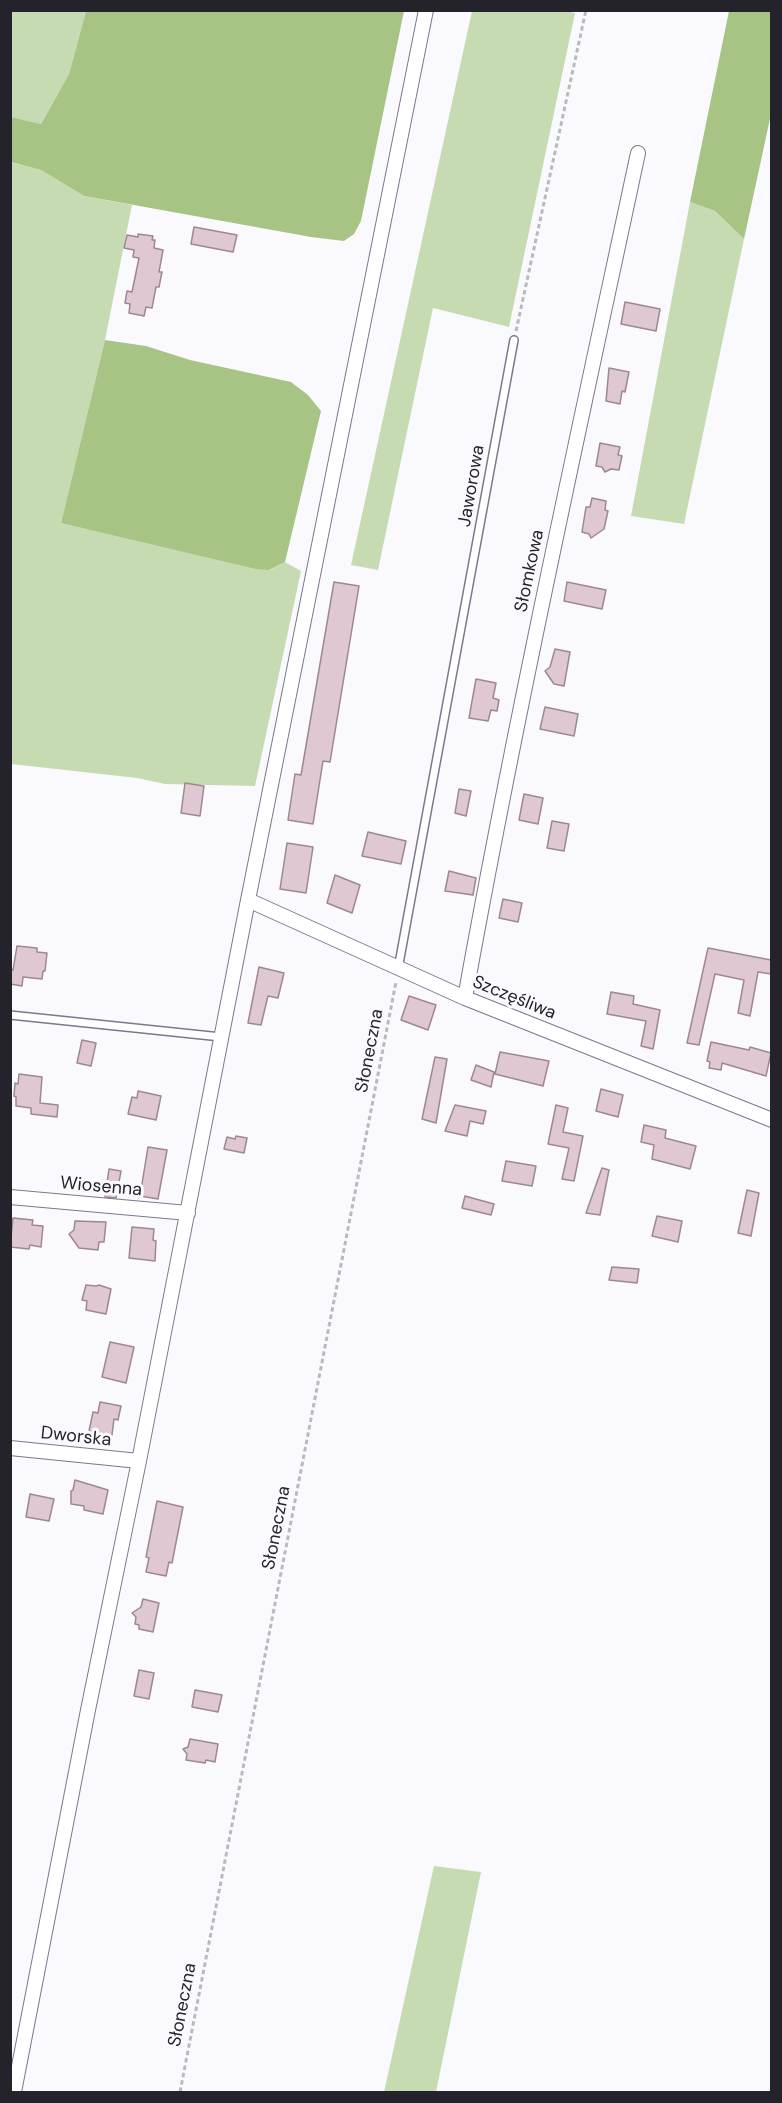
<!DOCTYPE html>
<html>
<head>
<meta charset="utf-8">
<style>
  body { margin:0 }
  #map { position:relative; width:782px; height:2103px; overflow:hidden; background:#fafafe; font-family:"DM Sans",sans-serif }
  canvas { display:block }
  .frame { position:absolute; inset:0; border:12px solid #24232b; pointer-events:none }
</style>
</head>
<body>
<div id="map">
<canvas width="782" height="2103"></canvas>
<div class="frame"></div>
</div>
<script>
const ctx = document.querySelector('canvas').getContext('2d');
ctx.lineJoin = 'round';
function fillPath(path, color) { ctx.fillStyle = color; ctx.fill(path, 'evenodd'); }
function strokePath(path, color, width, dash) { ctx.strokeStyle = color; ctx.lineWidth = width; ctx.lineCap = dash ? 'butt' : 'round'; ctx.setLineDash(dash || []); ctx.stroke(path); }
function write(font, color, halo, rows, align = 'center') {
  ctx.font = font + ' "DM Sans",sans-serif'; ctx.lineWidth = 6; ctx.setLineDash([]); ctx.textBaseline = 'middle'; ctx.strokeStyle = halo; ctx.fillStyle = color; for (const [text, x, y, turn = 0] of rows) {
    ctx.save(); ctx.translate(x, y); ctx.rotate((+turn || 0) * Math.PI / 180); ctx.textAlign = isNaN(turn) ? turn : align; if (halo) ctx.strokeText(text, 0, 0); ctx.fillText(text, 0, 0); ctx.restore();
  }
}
const green = new Path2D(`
  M 562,10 L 575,13 L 509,327 L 433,308 L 378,570 L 351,565 L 472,11 Z
  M 11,11 L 86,11 L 69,74 L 41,124 L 11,117 Z
  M 10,162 L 41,170 L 84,196 L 132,205 L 105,340 L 61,523 L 270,570 L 285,562 L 301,571 L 255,786 L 165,784 L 137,778 L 11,764 Z
  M 690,202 L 715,211 L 744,239 L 684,524 L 631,516 Z
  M 434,1866 L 481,1872 L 436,2092 L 384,2092 Z`);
const forest = new Path2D(`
  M 86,11 L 404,11 L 361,221 L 354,234 L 344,241 L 311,237 L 84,196 L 41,170 L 11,162 L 11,117 L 41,124 L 69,74 Z
  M 729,11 L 771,11 L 771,114 L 744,239 L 715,211 L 690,202 Z
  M 105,340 L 146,346 L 190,360 L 291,382 L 308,395 L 321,411 L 285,562 L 269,570 L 256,569 L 61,523 Z`);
const building = new Path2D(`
  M 194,227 L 237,235 L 233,252 L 191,244 Z
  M 138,234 L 153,236 L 152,240 L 155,240 L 154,248 L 163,250 L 159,272 L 162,272 L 159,287 L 156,287 L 152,308 L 146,307 L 144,316 L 129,313 L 130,304 L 125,303 L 127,291 L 132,292 L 139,258 L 133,257 L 134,250 L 124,248 L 127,235 L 138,237 Z
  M 625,302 L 660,309 L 656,331 L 621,324 Z
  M 609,368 L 629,372 L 625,392 L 622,391 L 620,404 L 606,401 Z
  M 600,443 L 620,447 L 618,455 L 622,456 L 619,470 L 611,469 L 605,472 L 602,467 L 596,466 Z
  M 592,498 L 606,501 L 605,510 L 608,511 L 604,529 L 591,538 L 589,534 L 582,532 L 586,507 L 590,507 Z
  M 334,582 L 359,586 L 330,762 L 323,761 L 313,824 L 288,820 L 295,774 L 301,775 Z
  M 567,582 L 606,590 L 602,609 L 564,601 Z
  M 555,649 L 570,652 L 564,686 L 554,684 L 545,671 L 550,667 Z
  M 476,679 L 496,683 L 493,698 L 499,700 L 497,711 L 491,710 L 488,721 L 469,718 Z
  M 545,707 L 578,714 L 574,736 L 540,729 Z
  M 185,783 L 204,786 L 200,816 L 181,813 Z
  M 459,789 L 471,791 L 466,816 L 455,813 Z
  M 524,794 L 543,798 L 538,824 L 519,820 Z
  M 552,821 L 569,824 L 564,851 L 547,848 Z
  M 368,832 L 406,841 L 401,864 L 362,856 Z
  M 287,843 L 313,847 L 306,893 L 280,889 Z
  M 449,871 L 476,878 L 473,895 L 445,891 Z
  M 335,875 L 360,885 L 352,913 L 327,903 Z
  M 503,899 L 522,903 L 518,922 L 499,918 Z
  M 17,946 L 37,948 L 37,952 L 47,953 L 45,971 L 43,971 L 42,979 L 23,977 L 22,986 L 10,984 L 10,969 L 13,970 Z
  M 708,948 L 771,960 L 771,974 L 758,972 L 750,1016 L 738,1013 L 744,980 L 715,974 L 699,1045 L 687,1043 Z
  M 259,967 L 284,973 L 278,998 L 268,996 L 261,1025 L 248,1023 Z
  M 611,992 L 634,996 L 633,1004 L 660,1010 L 653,1049 L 641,1046 L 646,1021 L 607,1014 Z
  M 409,996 L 436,1005 L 428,1030 L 401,1020 Z
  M 82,1040 L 96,1043 L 91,1066 L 77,1063 Z
  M 711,1042 L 749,1050 L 750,1047 L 771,1053 L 766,1076 L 722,1063 L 721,1070 L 709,1068 L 710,1062 L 707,1061 Z
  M 500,1052 L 549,1061 L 543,1086 L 495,1074 Z
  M 435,1057 L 447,1059 L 436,1123 L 422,1119 Z
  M 476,1065 L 494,1072 L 491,1087 L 471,1080 Z
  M 19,1074 L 42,1077 L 40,1103 L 58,1105 L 57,1117 L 31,1114 L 31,1108 L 16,1106 L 16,1097 L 14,1096 L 15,1083 L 18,1084 Z
  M 601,1089 L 623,1095 L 618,1117 L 596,1111 Z
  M 138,1091 L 161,1096 L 156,1120 L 128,1114 L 132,1097 L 137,1098 Z
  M 455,1105 L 486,1111 L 483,1124 L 470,1121 L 467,1136 L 445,1131 Z
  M 556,1105 L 568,1108 L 563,1132 L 583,1136 L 574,1181 L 562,1179 L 569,1148 L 548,1144 Z
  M 644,1125 L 666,1130 L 665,1138 L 696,1146 L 690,1169 L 652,1159 L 654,1145 L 641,1142 Z
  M 236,1136 L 247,1138 L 244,1153 L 224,1149 L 227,1137 L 235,1139 Z
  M 148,1147 L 167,1150 L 158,1199 L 140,1196 Z
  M 506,1161 L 536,1166 L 532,1186 L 502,1181 Z
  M 602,1168 L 609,1170 L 600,1215 L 586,1213 Z
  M 109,1169 L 121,1171 L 116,1198 L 105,1197 Z
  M 747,1190 L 759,1193 L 751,1236 L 738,1233 Z
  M 465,1196 L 494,1204 L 491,1215 L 462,1208 Z
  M 657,1216 L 682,1221 L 678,1242 L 652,1236 Z
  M 13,1218 L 33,1220 L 32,1225 L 43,1226 L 41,1247 L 30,1245 L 29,1249 L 10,1247 Z
  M 75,1221 L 106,1222 L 104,1242 L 99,1242 L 98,1250 L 79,1248 L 69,1234 L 74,1230 Z
  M 132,1227 L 154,1229 L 153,1240 L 156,1241 L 155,1261 L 129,1258 Z
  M 612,1267 L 639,1269 L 637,1283 L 609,1280 Z
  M 86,1285 L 96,1286 L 99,1285 L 111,1289 L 106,1314 L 86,1310 L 87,1301 L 82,1300 Z
  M 110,1342 L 134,1347 L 126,1383 L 102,1377 Z
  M 100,1402 L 121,1406 L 118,1420 L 114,1419 L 112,1435 L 89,1431 L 93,1412 L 98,1413 Z
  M 75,1480 L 108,1490 L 103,1514 L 84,1510 L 84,1506 L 71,1504 L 71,1491 L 73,1490 Z
  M 30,1494 L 54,1499 L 49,1521 L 26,1517 Z
  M 157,1501 L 183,1507 L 172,1563 L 169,1562 L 166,1576 L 146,1572 L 149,1558 L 146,1557 Z
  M 143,1599 L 159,1603 L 153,1632 L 139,1629 L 139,1625 L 135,1624 L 136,1617 L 132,1613 L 141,1607 Z
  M 139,1670 L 154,1673 L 149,1699 L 134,1696 Z
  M 195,1690 L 222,1695 L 218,1712 L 192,1707 Z
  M 190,1739 L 218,1744 L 215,1762 L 206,1760 L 205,1763 L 186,1760 L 187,1754 L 183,1749 L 188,1747 Z`);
const path = new Path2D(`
  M 516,331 L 586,10
  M 180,2092 L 396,982`);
const service = new Path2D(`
  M 398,969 L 514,340
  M 10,1015 L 221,1037`);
const minor = new Path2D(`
  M 248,900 L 465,998 L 772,1120
  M 465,998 C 516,715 578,434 638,153
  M 10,1197 L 188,1213
  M 10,1448 L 139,1461
  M 14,2092 L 88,1710 L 139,1461 L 248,900 L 426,10`);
const streetNames = [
  ["Jaworowa",472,486,-80],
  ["Słomkowa",530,571,-78],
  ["Szczęśliwa",514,998,22],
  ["Słoneczna",370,1051,-79],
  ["Wiosenna",101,1187,5],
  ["Dworska",76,1437,6],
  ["Słoneczna",277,1528,-79],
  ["Słoneczna",183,2005,-79]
];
fillPath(green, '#c7dbb2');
fillPath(forest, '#a7c485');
fillPath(building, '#dfc8d2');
strokePath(building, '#9d8891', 1.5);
strokePath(service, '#7b788b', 10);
strokePath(minor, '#7b788b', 16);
strokePath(path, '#bab9bf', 3, [4.5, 3]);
strokePath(service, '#fff', 7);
strokePath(minor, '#fff', 14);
write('18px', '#24232b', '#fafafe', streetNames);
</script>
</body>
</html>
